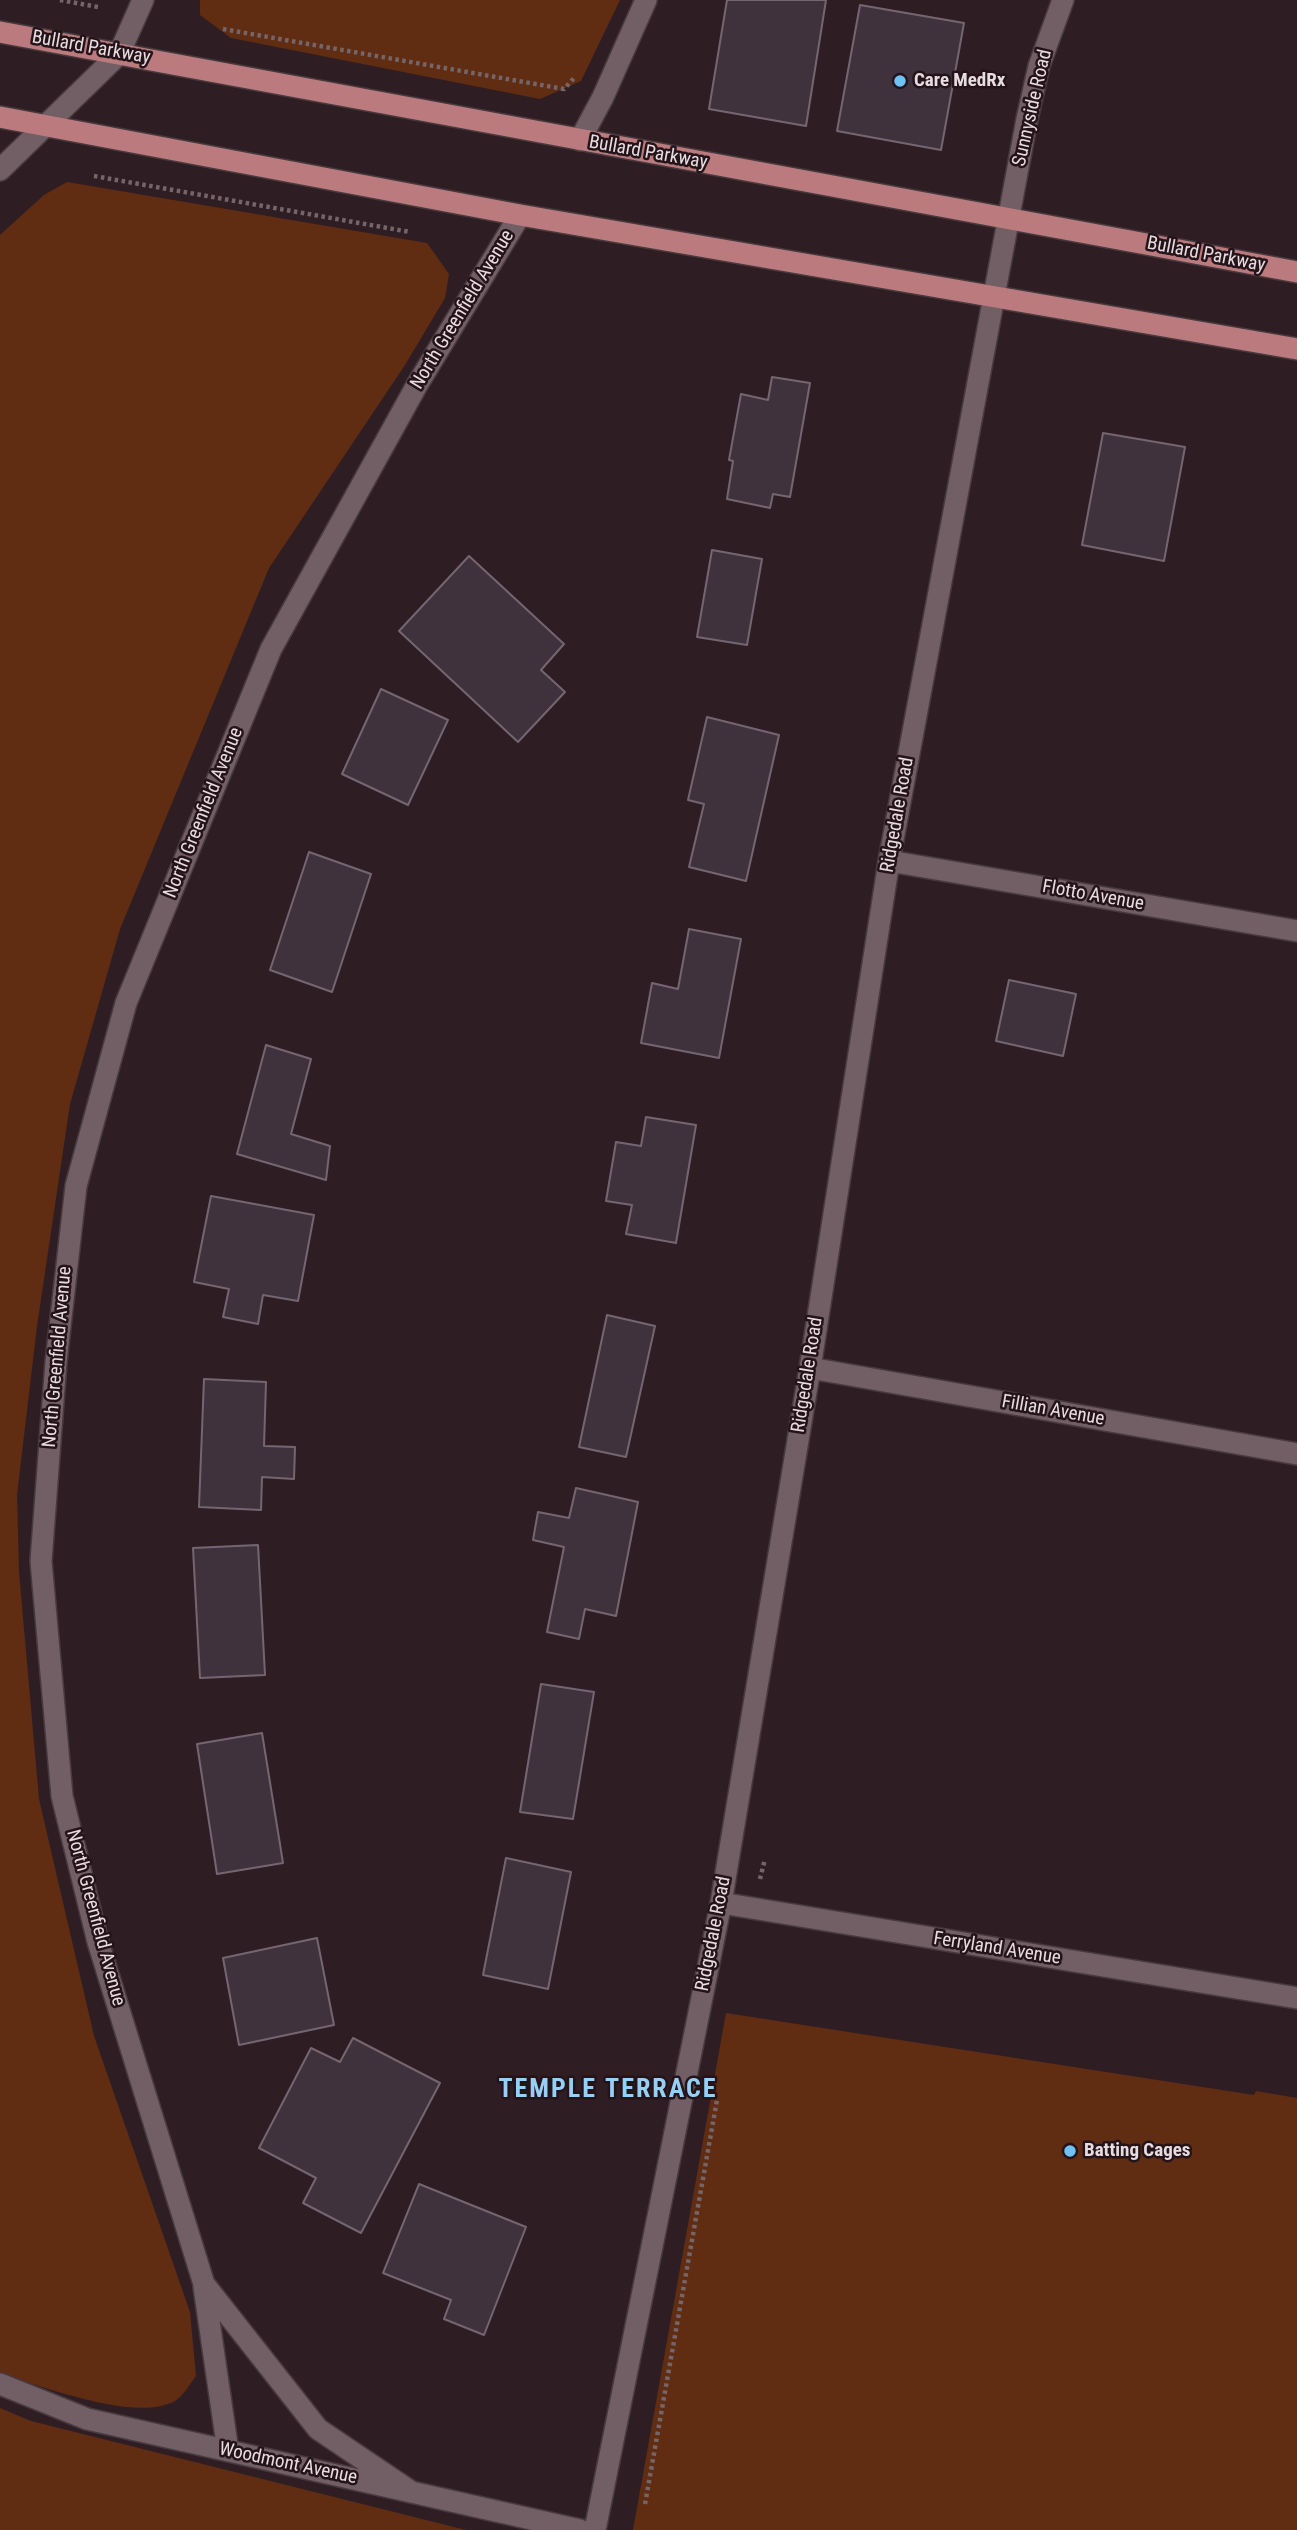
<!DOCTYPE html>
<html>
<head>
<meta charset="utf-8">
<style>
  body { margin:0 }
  canvas { display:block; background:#2e1e23 }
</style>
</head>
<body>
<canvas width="1297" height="2530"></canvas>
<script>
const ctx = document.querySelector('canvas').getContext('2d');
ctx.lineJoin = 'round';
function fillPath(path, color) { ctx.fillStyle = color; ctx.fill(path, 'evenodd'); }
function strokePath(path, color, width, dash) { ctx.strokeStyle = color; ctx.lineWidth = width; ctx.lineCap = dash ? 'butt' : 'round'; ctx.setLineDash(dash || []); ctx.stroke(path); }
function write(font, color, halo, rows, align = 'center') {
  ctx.font = font + ' "Roboto Condensed",sans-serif'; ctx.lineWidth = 5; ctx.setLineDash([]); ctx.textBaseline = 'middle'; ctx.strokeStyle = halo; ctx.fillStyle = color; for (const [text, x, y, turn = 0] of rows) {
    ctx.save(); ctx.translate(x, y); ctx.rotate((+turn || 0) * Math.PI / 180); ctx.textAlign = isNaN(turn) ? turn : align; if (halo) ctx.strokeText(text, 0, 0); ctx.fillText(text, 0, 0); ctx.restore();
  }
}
const green = new Path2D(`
  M 200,0 L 620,0 L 581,81 L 540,99 L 231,38 L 200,15 Z
  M 67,182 L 427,243 L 449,274 L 445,298 L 405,365 L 269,568 L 120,929 L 70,1104 L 37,1326 L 17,1495 L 19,1572 L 39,1799 L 94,2036 L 190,2312 L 196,2376 C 190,2384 183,2396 175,2401 C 135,2423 44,2386 0,2374 L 0,235 L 44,195 Z
  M 726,2013 L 1254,2095 L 1256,2091 L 1297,2098 L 1297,2530 L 633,2530 Z
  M 0,2408 L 31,2421 L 466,2530 L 0,2530 Z`);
const building = new Path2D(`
  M 727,0 L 826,0 L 806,126 L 709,109 Z
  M 860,5 L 964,23 L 941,150 L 837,131 Z
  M 772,377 L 810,383 L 790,497 L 773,494 L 770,508 L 727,499 L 733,461 L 729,460 L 741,394 L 768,400 Z
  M 1103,433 L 1185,447 L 1164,561 L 1082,545 Z
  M 712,550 L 762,559 L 747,645 L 697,637 Z
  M 469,556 L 564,644 L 541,670 L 565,692 L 518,742 L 399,631 Z
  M 381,689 L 448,720 L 408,805 L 342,774 Z
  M 707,717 L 779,735 L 746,881 L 689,867 L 704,804 L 688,800 Z
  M 309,852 L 371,874 L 332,992 L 270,970 Z
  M 689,929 L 741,939 L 719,1058 L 641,1043 L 652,983 L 678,989 Z
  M 1009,980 L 1076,994 L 1063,1056 L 996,1041 Z
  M 266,1045 L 311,1059 L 291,1134 L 330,1146 L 326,1180 L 237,1154 Z
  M 646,1117 L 696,1125 L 676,1243 L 626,1234 L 632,1205 L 606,1201 L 616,1142 L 641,1146 Z
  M 211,1196 L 314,1215 L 298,1301 L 263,1295 L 258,1324 L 223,1317 L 229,1289 L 194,1282 Z
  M 607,1315 L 655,1326 L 626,1457 L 579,1447 Z
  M 204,1379 L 266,1382 L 264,1446 L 295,1447 L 294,1479 L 262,1477 L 261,1510 L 199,1507 Z
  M 576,1488 L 638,1502 L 616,1616 L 585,1609 L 579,1639 L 547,1632 L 564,1547 L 533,1540 L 538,1512 L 569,1518 Z
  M 258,1545 L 265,1675 L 200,1678 L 193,1548 Z
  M 541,1684 L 594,1692 L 573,1819 L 520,1812 Z
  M 262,1733 L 283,1863 L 217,1874 L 197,1744 Z
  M 506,1858 L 571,1872 L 548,1989 L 483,1975 Z
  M 317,1938 L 334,2025 L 239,2045 L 223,1958 Z
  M 353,2038 L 440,2083 L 361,2233 L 303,2203 L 316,2178 L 259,2148 L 311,2048 L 340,2062 Z
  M 419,2184 L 526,2227 L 484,2335 L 444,2319 L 451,2300 L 383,2273 Z`);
const path = new Path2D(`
  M 60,0 L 98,7
  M 223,29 L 564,89 L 575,77
  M 94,176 L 410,232
  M 760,1879 L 765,1859
  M 645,2504 L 717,2100`);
const minor = new Path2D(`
  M 580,140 L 603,97 L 646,0
  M 0,170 L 119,54 L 143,0
  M 889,861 L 1297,931
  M 810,1368 L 1297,1454
  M 721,1903 L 1297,1998
  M 204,2287 L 228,2451
  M 0,2384 L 87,2419 L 580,2530
  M 410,2491 L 318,2429 L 204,2284 L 98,1942 L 62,1796 L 41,1561 L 56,1362 L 76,1186 L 126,1003 L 271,649 L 417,385 L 520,215
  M 595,2530 L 721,1903 L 810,1368 L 889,861 L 1027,119 L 1039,66 L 1063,0`);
const major = new Path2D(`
  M 0,32 L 1297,272
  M 0,117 L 520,215 L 1297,349`);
const markers = [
  [900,81,7,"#70c1f4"],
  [1070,2151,7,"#70c1f4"]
];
const streetNames = [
  ["Bullard Parkway",91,48,10],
  ["Sunnyside Road",1033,108,-77],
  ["Bullard Parkway",648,153,10],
  ["Bullard Parkway",1206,255,11],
  ["North Greenfield Avenue",463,310,-59],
  ["North Greenfield Avenue",204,813,-68],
  ["Ridgedale Road",898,815,-80],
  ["Flotto Avenue",1093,896,10],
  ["North Greenfield Avenue",58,1357,-85],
  ["Ridgedale Road",808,1375,-81],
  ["Fillian Avenue",1053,1411,10],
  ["North Greenfield Avenue",95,1918,75],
  ["Ridgedale Road",714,1934,-79],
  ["Ferryland Avenue",997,1949,9],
  ["Woodmont Avenue",288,2464,12]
];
const poiNames = [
  ["Care MedRx",914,81],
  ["Batting Cages",1084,2151]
];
const districtNames = [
  ["TEMPLE TERRACE",608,2090]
];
fillPath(green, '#602c12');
fillPath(building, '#3f323d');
strokePath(building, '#756571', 2);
strokePath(minor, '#473a3f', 24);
strokePath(major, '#473a3f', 24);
strokePath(path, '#736569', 4.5, [3.5, 3.5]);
strokePath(minor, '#725e65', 21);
strokePath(major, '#bb7b7e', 21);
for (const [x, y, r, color] of markers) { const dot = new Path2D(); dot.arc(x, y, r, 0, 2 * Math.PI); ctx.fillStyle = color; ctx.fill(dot); strokePath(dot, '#24141a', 2.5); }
write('19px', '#e7dcdf', '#24141a', streetNames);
write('bold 19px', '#e7dcdf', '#24141a', poiNames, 'left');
ctx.letterSpacing = '2px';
write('bold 26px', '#97d0f7', '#24141a', districtNames);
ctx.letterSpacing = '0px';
</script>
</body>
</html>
